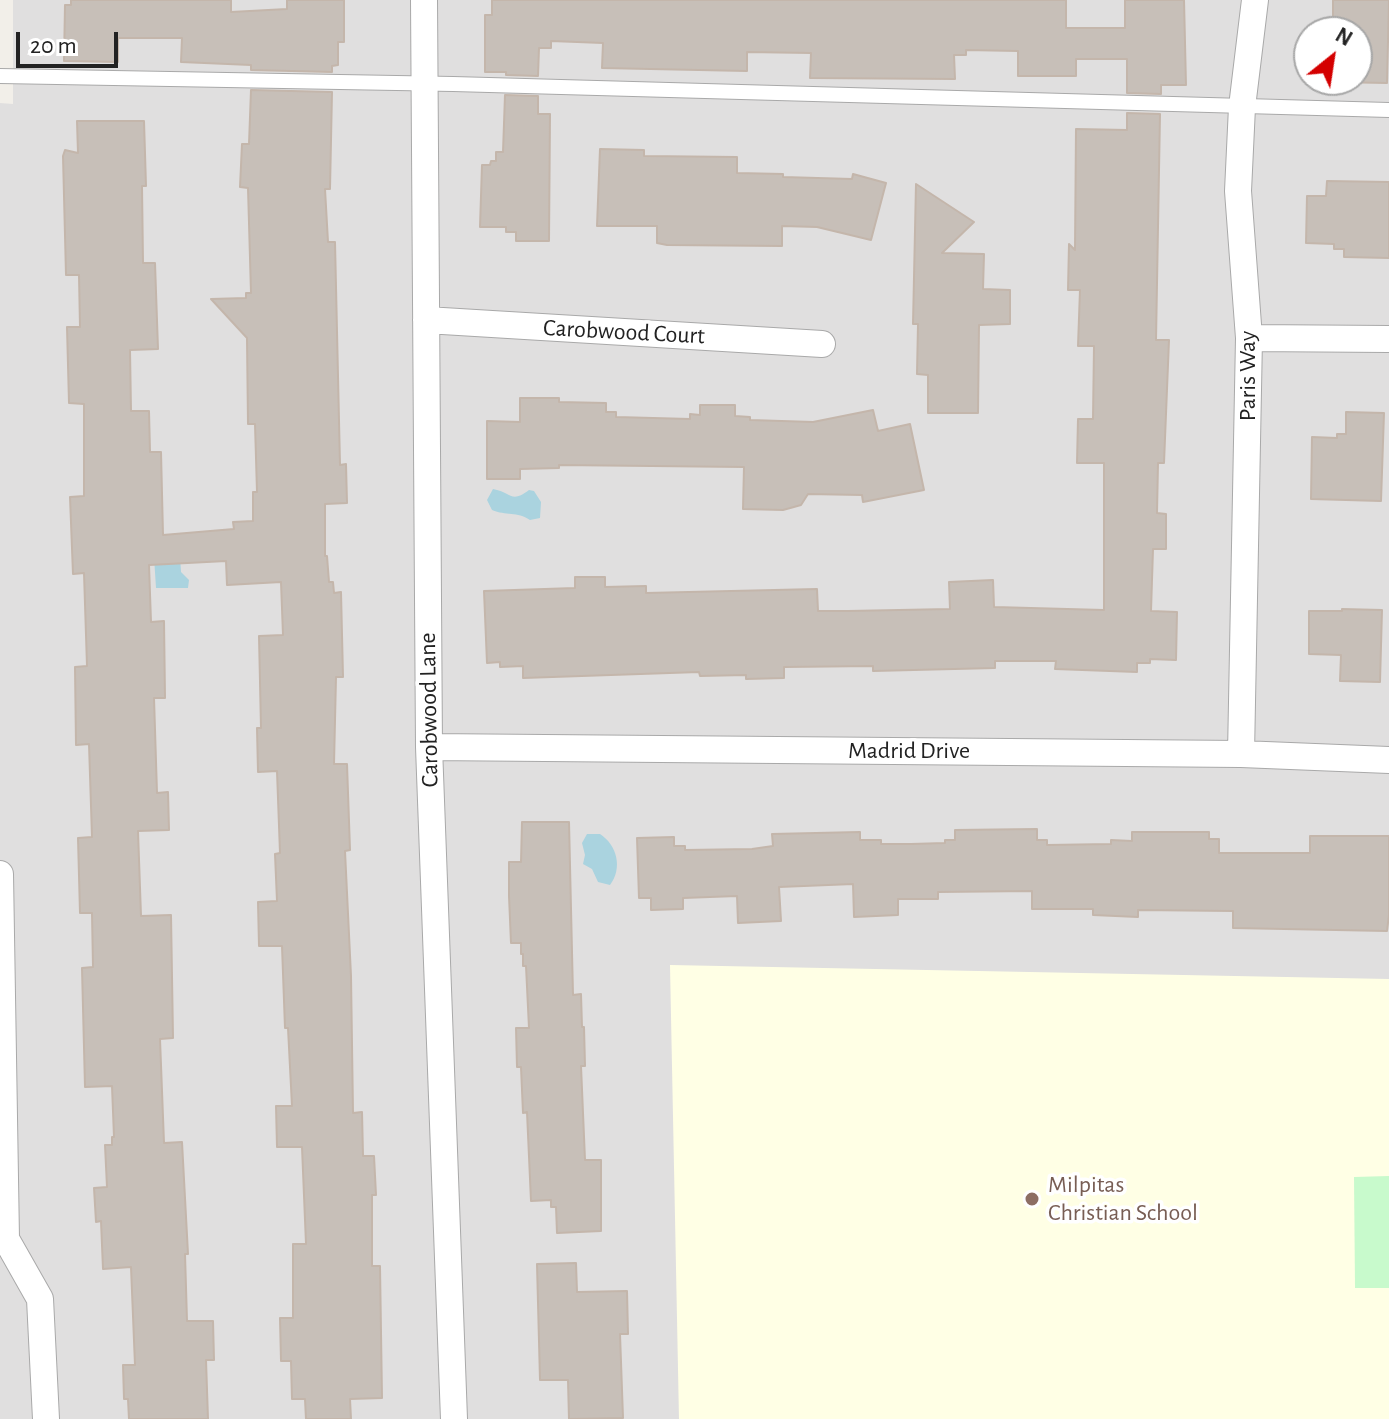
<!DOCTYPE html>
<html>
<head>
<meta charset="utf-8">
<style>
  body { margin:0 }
  #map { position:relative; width:1389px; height:1419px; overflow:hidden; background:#f2efe9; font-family:"Alegreya Sans",sans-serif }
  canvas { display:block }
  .north { position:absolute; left:1293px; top:16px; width:80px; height:80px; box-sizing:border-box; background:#fff; border:2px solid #a7a7a7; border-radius:50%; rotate:30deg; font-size:22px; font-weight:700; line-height:32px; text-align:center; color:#222 }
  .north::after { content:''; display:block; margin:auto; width:28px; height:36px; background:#d40000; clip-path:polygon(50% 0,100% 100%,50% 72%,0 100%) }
  .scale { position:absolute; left:16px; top:32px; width:102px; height:36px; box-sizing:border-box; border:4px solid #222; border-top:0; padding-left:10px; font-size:24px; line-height:28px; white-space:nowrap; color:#222; -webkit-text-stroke:6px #fff; paint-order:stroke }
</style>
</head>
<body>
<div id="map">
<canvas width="1389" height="1419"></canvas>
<div class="north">N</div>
<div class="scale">20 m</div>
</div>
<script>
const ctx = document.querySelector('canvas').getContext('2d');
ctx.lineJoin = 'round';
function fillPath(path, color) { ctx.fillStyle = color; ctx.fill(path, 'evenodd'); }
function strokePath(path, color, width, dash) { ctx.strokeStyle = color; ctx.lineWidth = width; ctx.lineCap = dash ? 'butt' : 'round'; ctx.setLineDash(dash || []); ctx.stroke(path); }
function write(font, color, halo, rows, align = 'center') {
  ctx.font = font + ' "Alegreya Sans",sans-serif'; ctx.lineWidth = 7; ctx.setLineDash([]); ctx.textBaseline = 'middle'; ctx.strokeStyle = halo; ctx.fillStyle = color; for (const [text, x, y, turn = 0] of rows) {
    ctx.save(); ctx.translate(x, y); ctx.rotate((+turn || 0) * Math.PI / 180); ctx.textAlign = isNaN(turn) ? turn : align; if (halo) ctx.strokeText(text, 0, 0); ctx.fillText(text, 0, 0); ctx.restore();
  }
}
const residential = new Path2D(`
  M 13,0 L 1389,0 L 1389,1419 L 0,1419 L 0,103 L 13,104 ZM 1309,32 L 1357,32 L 1357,80 L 1309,80 Z`);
const education = new Path2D(`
  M 670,965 L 1389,979 L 1389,1419 L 679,1419 Z`);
const park = new Path2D(`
  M 1389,1176 L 1389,1288 L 1355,1288 L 1354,1177 Z`);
const water = new Path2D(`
  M 493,489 C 511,492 511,504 529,490 L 534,491 L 541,502 L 540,518 L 530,520 C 517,511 506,516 492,510 L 487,500 Z
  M 179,540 L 181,572 L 189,580 L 188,588 L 156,588 L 153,541 Z
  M 587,834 L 600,834 C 617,845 623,868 610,885 L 598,882 L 592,869 L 583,864 L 585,855 L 582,843 Z`);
const building = new Path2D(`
  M 71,0 L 231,0 L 231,12 L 287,9 L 287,0 L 344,0 L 344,42 L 338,42 L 338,65 L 332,66 L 332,72 L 251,70 L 251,65 L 181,62 L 182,38 L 118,38 L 118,62 L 64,61 L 65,5 L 71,5 Z
  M 492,0 L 1066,0 L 1066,28 L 1125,28 L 1125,0 L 1184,0 L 1186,85 L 1161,85 L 1161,94 L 1127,93 L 1127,59 L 1076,59 L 1076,76 L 1018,76 L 1018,51 L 966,50 L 966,55 L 954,55 L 955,79 L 810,78 L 811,53 L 747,52 L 747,71 L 602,68 L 603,43 L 551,41 L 551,48 L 539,48 L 538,76 L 506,75 L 506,72 L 485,72 L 485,15 L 492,15 Z
  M 1333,0 L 1389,0 L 1387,83 L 1332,82 L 1357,80 L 1357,32 L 1333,32 Z
  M 251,90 L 332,92 L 330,189 L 325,189 L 328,242 L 335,242 L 340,465 L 346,464 L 347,503 L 325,504 L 325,556 L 327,556 L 329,582 L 333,582 L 334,593 L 341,592 L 343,677 L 336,677 L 334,764 L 347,764 L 350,850 L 345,851 L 351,976 L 353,1113 L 362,1112 L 363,1156 L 374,1156 L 376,1195 L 372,1195 L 372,1266 L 380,1266 L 382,1398 L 350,1399 L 351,1419 L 306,1419 L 305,1399 L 292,1399 L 291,1361 L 281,1361 L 280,1318 L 293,1318 L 293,1244 L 306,1244 L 302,1147 L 277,1147 L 276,1106 L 292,1106 L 288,1028 L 285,1028 L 282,946 L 259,946 L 258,902 L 277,901 L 275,854 L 280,853 L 277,771 L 258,772 L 257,728 L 261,728 L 259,636 L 283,635 L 281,582 L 227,585 L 226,561 L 149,565 L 151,622 L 164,621 L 165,698 L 154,698 L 157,793 L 168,792 L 169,830 L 138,831 L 141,916 L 171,915 L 173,1038 L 160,1039 L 164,1143 L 182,1142 L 188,1254 L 185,1254 L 187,1321 L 213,1321 L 214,1360 L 206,1360 L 208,1419 L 129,1419 L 128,1399 L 124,1399 L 123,1365 L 135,1365 L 131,1267 L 103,1269 L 101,1221 L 96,1222 L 94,1188 L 107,1187 L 105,1145 L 112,1145 L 112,1137 L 114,1137 L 112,1086 L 85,1087 L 82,968 L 93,967 L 92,913 L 80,913 L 78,838 L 92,837 L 89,744 L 76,745 L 75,667 L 87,666 L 84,573 L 73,574 L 70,497 L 84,496 L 84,404 L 69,403 L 67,327 L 80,327 L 79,275 L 66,275 L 63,156 L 65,150 L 78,153 L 77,121 L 144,121 L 146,186 L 142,186 L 143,263 L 155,263 L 158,349 L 130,350 L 131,411 L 149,411 L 150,452 L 161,452 L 163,535 L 234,529 L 233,522 L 253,521 L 253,492 L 257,492 L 255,424 L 248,424 L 247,338 L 211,299 L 246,298 L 246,293 L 251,293 L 248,188 L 240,187 L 242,144 L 249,144 Z
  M 505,95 L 538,96 L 538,114 L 550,114 L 549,241 L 516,241 L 516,232 L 506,232 L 506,227 L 480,227 L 482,165 L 490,165 L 491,161 L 496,161 L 496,152 L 503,152 Z
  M 1127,113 L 1160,114 L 1156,340 L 1169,340 L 1164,463 L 1158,463 L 1157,513 L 1166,514 L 1166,549 L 1153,549 L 1151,611 L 1177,612 L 1176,660 L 1150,659 L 1150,663 L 1137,663 L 1137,672 L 1055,669 L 1056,661 L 995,661 L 995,668 L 873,671 L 873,666 L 784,667 L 784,678 L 746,679 L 746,675 L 700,676 L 699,672 L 523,678 L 523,666 L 500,667 L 500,662 L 487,663 L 484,591 L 575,588 L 575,577 L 605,577 L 605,587 L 646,586 L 646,593 L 817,589 L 818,611 L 848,611 L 950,609 L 949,582 L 993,580 L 994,607 L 1104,610 L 1104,463 L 1077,463 L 1078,419 L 1093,419 L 1094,346 L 1078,346 L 1080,290 L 1068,290 L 1069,244 L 1075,250 L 1076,129 L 1127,130 Z
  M 600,149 L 644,150 L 644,156 L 737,157 L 737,173 L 783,174 L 783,177 L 852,179 L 853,174 L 886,183 L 871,240 L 817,227 L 782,226 L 782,246 L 667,245 L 657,243 L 657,226 L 597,226 Z
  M 1327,181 L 1389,182 L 1389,258 L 1344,257 L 1344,249 L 1334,249 L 1334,244 L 1306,243 L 1307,196 L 1326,196 Z
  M 916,184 L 974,222 L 942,253 L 984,254 L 983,289 L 1010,290 L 1010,324 L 979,325 L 978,413 L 928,413 L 928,375 L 917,374 L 918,324 L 913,324 Z
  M 520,398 L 559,398 L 559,402 L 606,403 L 606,412 L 616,412 L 616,417 L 690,419 L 690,414 L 700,415 L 700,405 L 735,405 L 735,416 L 750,417 L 750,420 L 813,422 L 873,410 L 878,431 L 910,424 L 924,490 L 863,502 L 862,495 L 808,494 L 801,505 L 783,510 L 743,509 L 744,467 L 559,465 L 559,468 L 520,469 L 520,479 L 487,479 L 487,421 L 520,422 Z
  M 1346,412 L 1384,413 L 1381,501 L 1311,499 L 1312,437 L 1337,438 L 1337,434 L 1346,434 Z
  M 1342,609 L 1382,610 L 1380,682 L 1340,681 L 1341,655 L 1309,654 L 1309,611 L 1342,611 Z
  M 522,822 L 569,822 L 573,995 L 581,994 L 582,1027 L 584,1027 L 585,1066 L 581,1066 L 585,1160 L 601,1160 L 601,1231 L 557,1233 L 556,1207 L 551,1207 L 551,1200 L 531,1201 L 527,1112 L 523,1113 L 521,1067 L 517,1067 L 516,1028 L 529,1028 L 526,966 L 523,966 L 523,954 L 521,954 L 521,943 L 511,943 L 509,896 L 509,862 L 521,862 Z
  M 1037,829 L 1037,840 L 1047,840 L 1047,845 L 1111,844 L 1111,840 L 1132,841 L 1132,832 L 1209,832 L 1209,839 L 1219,839 L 1219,853 L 1310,853 L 1310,836 L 1389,836 L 1389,915 L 1387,931 L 1233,928 L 1233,911 L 1138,910 L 1138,917 L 1093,915 L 1093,909 L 1032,909 L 1032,891 L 938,892 L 938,899 L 898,899 L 898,915 L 854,917 L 853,884 L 779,887 L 781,921 L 738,923 L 737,896 L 683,898 L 683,909 L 651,910 L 651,898 L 639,898 L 637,838 L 674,837 L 674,846 L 685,846 L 685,850 L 752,849 L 773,846 L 772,834 L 860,832 L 860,840 L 881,840 L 881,844 L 911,844 L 945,843 L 945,840 L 955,840 L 955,830 Z
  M 576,1263 L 577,1292 L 627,1291 L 628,1334 L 620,1334 L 623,1418 L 569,1419 L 568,1380 L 540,1380 L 537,1264 Z`);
const lane = new Path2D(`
  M 0,76 L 453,84 L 1389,110`);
const street = new Path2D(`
  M 424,0 L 429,747 L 454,1419
  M 426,320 L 822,344
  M 1249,338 L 1389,339
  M 429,747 L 1241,754 L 1389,760
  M 1241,754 L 1249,338 L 1238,191 L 1242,107 L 1255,0
  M 0,874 L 6,1239 L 40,1299 L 46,1419`);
const markers = [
  [1032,1199,8,"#8d6e63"]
];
const streetNames = [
  ["Carobwood Court",624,332,3],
  ["Paris Way",1248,376,-90],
  ["Carobwood Lane",429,710,-91],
  ["Madrid Drive",909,751]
];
const educationNames = [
  ["Milpitas",1048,1185],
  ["Christian School",1048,1213]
];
fillPath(residential, '#e0dfdf');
fillPath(education, '#ffffe5');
fillPath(park, '#c8facc');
fillPath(water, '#aad3df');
fillPath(building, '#c7bfb8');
strokePath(building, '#c4b6ab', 2);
strokePath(lane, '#a9a9a9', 16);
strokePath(street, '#a9a9a9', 28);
strokePath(lane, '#fff', 14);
strokePath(street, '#fff', 26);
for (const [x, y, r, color] of markers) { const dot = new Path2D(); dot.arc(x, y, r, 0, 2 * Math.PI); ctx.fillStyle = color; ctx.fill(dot); strokePath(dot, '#fff', 3); }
write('24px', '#222', '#fff', streetNames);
write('24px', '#785e54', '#fff', educationNames, 'left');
</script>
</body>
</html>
